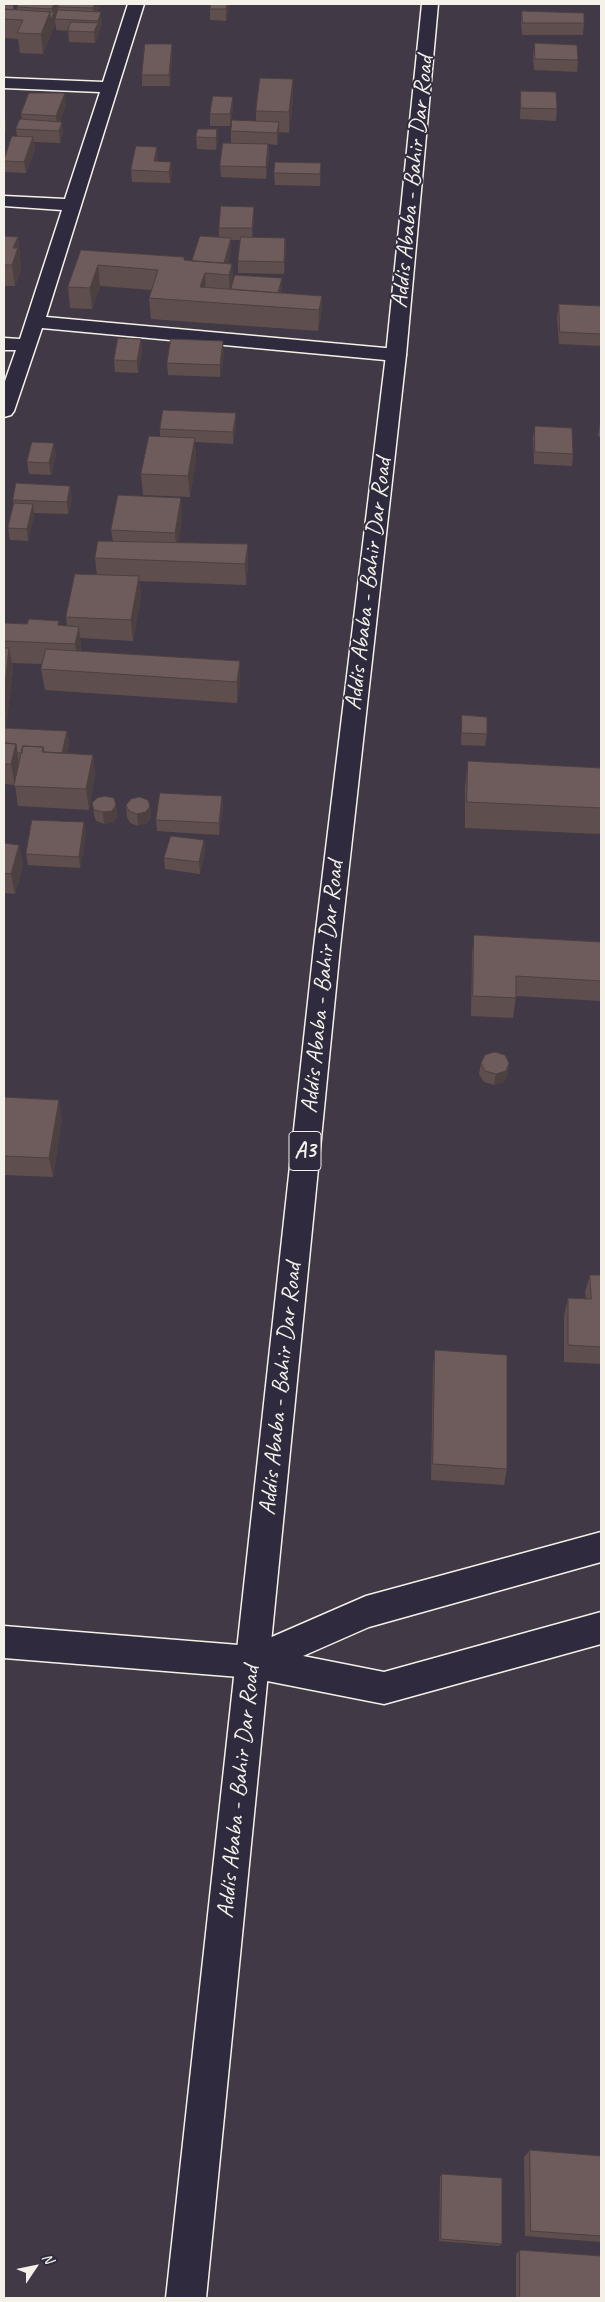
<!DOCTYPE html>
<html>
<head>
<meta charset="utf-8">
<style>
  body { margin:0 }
  #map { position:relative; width:605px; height:2302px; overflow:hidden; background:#423946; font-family:Caveat,sans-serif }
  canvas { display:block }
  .frame { position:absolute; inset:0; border:5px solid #f4f1e8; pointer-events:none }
  .north { position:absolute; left:10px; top:2242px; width:50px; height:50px; -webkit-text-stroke:4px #2f2a3d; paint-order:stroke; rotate:56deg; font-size:14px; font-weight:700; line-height:20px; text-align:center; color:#f4f1e8 }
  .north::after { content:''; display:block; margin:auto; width:18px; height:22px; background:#f4f1e8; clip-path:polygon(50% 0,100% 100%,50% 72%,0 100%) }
</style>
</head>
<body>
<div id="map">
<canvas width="605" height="2302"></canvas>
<div class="frame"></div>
<div class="north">N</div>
</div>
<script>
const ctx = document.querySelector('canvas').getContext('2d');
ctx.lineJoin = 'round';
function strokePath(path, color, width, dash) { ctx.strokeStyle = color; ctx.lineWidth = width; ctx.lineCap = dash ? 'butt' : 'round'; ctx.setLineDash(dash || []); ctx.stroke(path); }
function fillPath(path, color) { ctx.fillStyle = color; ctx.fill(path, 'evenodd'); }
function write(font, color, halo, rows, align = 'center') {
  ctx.font = font + ' Caveat,sans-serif'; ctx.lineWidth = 4; ctx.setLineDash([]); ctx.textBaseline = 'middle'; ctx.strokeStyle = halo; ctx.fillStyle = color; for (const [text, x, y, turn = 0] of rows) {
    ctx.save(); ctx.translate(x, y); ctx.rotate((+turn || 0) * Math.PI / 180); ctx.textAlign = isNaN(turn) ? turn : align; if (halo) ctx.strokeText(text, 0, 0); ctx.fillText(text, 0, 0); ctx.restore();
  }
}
const minor = new Path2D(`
  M 128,4 L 144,4 L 46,317 L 396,349 L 403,351 L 406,355 L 403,359 L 396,361 L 42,328 L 14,411 L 11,415 L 4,417 L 4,384 L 16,350 L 4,350 L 4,338 L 20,339 L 62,210 L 4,206 L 4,196 L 65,199 L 100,92 L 4,88 L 4,78 L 103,82 Z
  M 601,1532 L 601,1562 L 369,1627 L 303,1656 L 384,1672 L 601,1612 L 601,1644 L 384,1704 L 252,1678 L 4,1658 L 4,1626 L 251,1646 L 366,1596 Z`);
const trunk = new Path2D(`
  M 422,4 L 438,4 L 406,355 L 340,947 L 206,2298 L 166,2298 L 314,947 L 386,355 Z`);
const wall = new Path2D(`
  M 100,4 L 97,12 L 102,23 L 95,43 L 69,42 L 68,31 L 56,30 L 55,19 L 58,10 L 58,8 L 54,18 L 55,24 L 43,54 L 20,53 L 18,39 L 4,38 L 4,5 L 15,10 L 17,10 L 17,7 Z
  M 229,4 L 226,21 L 210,20 L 210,9 Z
  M 522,11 L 584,23 L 583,35 L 522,35 L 521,22 Z
  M 535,43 L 578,60 L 577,72 L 534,70 L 533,55 Z
  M 172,44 L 172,56 L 170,86 L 142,86 L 142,75 Z
  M 293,79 L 293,99 L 289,133 L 279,132 L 277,145 L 268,144 L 269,156 L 266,179 L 221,177 L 220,166 L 231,143 L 231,131 L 256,121 L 256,111 Z
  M 521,91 L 557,109 L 556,121 L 520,119 Z
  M 233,97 L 233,109 L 230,126 L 210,126 L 210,114 Z
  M 66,105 L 60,122 L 62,122 L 63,133 L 60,143 L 34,142 L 35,149 L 26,173 L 5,172 L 4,159 L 17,136 L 16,129 L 22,119 L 21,114 Z
  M 217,129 L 218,141 L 216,150 L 197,149 L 196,137 Z
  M 158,158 L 157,162 L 172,174 L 170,183 L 132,182 L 131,170 Z
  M 321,163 L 320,186 L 275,185 L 274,173 Z
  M 254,207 L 254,219 L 252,237 L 285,238 L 286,250 L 284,274 L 238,273 L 238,261 L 240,240 L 231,240 L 231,250 L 228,263 L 232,264 L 233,283 L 282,278 L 281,293 L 322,296 L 321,317 L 318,331 L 151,319 L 149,298 L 152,290 L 100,286 L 92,309 L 70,308 L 68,287 L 81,250 L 192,261 L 219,238 L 219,228 Z
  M 4,232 L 4,236 L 18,237 L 21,269 L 15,286 L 4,286 Z
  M 559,304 L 601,306 L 601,346 L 559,344 L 557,316 Z
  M 141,339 L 142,351 L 138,373 L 115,372 L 114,360 Z
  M 224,353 L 220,377 L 168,375 L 167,363 Z
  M 600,423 L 601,423 L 601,439 L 598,435 Z
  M 236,425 L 233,444 L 195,442 L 196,459 L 190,497 L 143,495 L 141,474 L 160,437 L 160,429 Z
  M 535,426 L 573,454 L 572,466 L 534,464 L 533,438 Z
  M 56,455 L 51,475 L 29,474 L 27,462 Z
  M 72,498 L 68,514 L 34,513 L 34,516 L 28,541 L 10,540 L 8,528 L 14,507 L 13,500 Z
  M 182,519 L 178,543 L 248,544 L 248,565 L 246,585 L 139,581 L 141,597 L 133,641 L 80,638 L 81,648 L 81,651 L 240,682 L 237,703 L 45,690 L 41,669 L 43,664 L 12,663 L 13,669 L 6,728 L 67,731 L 69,743 L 67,753 L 93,755 L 95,775 L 89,810 L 18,806 L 15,785 L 4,784 L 4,623 L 67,626 L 66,617 L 97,575 L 95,558 L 113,542 L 111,530 Z
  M 462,715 L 487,734 L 485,746 L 461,745 Z
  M 468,761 L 601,768 L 601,834 L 465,828 L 465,787 Z
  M 222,796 L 223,807 L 219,835 L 157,831 L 156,820 Z
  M 92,803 L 116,805 L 117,816 L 114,822 L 104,824 L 96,821 L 94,815 Z
  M 126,805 L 150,806 L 151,818 L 147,823 L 138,826 L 130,823 L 127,817 Z
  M 84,822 L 86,834 L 80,868 L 28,865 L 26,854 Z
  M 204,840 L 205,852 L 200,874 L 165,869 L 164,858 Z
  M 4,843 L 19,845 L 23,865 L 15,894 L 4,893 Z
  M 474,935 L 601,942 L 601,1001 L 516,996 L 513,1018 L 471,1016 L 472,955 Z
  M 481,1063 L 508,1074 L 504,1082 L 494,1085 L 484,1082 L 479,1074 Z
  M 4,1097 L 62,1119 L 53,1177 L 4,1175 Z
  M 590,1275 L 601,1275 L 601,1364 L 564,1362 L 564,1316 L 568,1298 L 586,1299 L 585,1292 Z
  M 435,1350 L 507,1469 L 504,1485 L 431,1480 L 433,1367 Z
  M 530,2150 L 601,2156 L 601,2242 L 525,2236 L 524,2157 Z
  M 442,2174 L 502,2244 L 499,2246 L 439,2241 L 440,2177 Z
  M 520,2250 L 601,2298 L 516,2298 L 516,2254 Z`);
const shadedWall = new Path2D(`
  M 54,4 L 60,4 L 54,18 L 55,24 L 43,54 L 41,34 L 50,12 L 51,20 L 53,15 L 52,9 Z
  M 95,4 L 100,4 L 94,20 L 93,8 Z
  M 227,4 L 229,4 L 226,21 L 226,9 Z
  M 101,12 L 102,23 L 99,33 L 98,21 Z
  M 98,23 L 99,35 L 95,43 L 94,32 Z
  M 172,44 L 172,56 L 170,86 L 169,75 Z
  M 293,79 L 293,99 L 289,133 L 289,112 Z
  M 65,93 L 66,105 L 58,128 L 56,116 Z
  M 233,97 L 233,109 L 230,126 L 230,114 Z
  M 5,116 L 7,128 L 4,136 L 4,121 Z
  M 62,122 L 63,133 L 60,143 L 59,131 Z
  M 279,122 L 279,133 L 277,145 L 277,133 Z
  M 217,129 L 218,141 L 216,150 L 216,138 Z
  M 33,137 L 35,149 L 26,173 L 24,162 Z
  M 268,144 L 269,156 L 266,179 L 266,167 Z
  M 157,147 L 158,158 L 155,171 L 154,161 Z
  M 171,162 L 172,174 L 170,183 L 169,172 Z
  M 321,163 L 321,175 L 320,186 L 320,174 Z
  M 254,207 L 254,219 L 252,240 L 252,228 Z
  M 18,237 L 21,269 L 15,286 L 12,265 L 13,248 Z
  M 231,238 L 231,250 L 225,275 L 223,269 Z
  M 285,238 L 286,250 L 284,274 L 284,262 Z
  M 232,264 L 233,285 L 230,296 L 229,275 Z
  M 98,265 L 100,286 L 92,309 L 90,288 Z
  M 205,273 L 206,294 L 200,287 Z
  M 282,278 L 282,290 L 277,307 L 276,301 Z
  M 322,296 L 321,317 L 318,331 L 319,310 Z
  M 141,339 L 142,351 L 138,373 L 137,361 Z
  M 223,341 L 224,353 L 220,377 L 220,365 Z
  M 236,413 L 236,425 L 233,444 L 233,432 Z
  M 195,438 L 196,459 L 190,497 L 188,476 Z
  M 54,443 L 56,455 L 51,475 L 49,463 Z
  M 70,486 L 72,498 L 68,514 L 67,502 Z
  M 181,498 L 182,519 L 177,554 L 175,533 Z
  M 33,504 L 34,516 L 28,541 L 27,529 Z
  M 248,544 L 248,565 L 246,585 L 245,564 Z
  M 139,576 L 141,597 L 133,641 L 131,620 Z
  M 79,627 L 81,648 L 78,665 L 75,644 Z
  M 9,648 L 13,669 L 6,729 L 4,718 L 4,694 Z
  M 240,661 L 240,682 L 237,703 L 237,682 Z
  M 67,731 L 69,743 L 64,766 L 62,755 Z
  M 16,744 L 19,765 L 15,785 L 11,764 Z
  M 93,755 L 95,775 L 89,810 L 86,789 Z
  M 222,796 L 223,807 L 219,835 L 219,823 Z
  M 116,805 L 117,816 L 114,822 L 104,824 L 103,812 Z
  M 150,806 L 151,818 L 147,823 L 138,826 L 137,814 Z
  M 84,822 L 86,834 L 80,868 L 79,857 Z
  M 204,840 L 205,852 L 200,874 L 199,862 Z
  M 19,845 L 23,865 L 15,894 L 11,874 Z
  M 509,1063 L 508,1074 L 504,1082 L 494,1085 L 496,1074 Z
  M 59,1100 L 62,1119 L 53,1177 L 49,1158 Z`);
const building = new Path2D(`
  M 19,4 L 54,4 L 52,9 L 17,7 Z
  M 59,4 L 95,4 L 93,8 L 58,7 Z
  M 211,4 L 227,4 L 226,9 L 210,9 Z
  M 4,5 L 14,5 L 13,10 L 4,9 Z
  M 4,9 L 50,12 L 41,34 L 17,33 L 23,20 L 4,19 Z
  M 58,10 L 101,12 L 98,21 L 55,19 Z
  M 522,11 L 584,13 L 584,23 L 523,23 Z
  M 50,12 L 54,12 L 51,20 Z
  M 71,22 L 98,23 L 94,32 L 68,31 Z
  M 535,43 L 577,45 L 578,60 L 535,59 Z
  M 145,44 L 172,44 L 169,75 L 142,75 Z
  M 260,78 L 293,79 L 289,112 L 256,111 Z
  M 521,91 L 556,92 L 557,109 L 521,108 Z
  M 29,93 L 65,93 L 56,116 L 21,114 Z
  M 213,96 L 233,97 L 230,114 L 210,114 Z
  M 20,119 L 62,122 L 59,131 L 16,129 Z
  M 232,120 L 279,122 L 277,133 L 231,131 Z
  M 198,129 L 217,129 L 216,138 L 196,137 Z
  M 12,136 L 33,137 L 24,162 L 4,161 Z
  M 223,143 L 268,144 L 266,167 L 220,166 Z
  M 136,146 L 157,147 L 154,161 L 171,162 L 169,172 L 131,170 Z
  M 275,162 L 321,163 L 320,174 L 274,173 Z
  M 221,206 L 254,207 L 252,228 L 219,228 Z
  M 4,236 L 18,237 L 13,248 L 18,248 L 12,265 L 4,265 Z
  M 200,236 L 231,238 L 224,263 L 192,261 Z
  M 241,237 L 285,238 L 284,262 L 238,261 Z
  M 81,250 L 184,257 L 184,260 L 232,264 L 229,275 L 205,273 L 200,287 L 322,296 L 319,310 L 149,298 L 158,270 L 98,265 L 90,288 L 68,287 Z
  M 235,275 L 282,278 L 278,293 L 231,289 Z
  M 559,304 L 601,306 L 601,334 L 560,332 Z
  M 118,338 L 141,339 L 137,361 L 114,360 Z
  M 171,339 L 223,341 L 220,365 L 167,363 Z
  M 163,410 L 236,413 L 233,432 L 160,429 Z
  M 535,426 L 572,428 L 573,454 L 535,452 Z
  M 149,436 L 195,438 L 188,476 L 141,474 Z
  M 32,442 L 54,443 L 49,463 L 27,462 Z
  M 16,483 L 70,486 L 67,502 L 13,500 Z
  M 118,495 L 181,498 L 175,533 L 111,530 Z
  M 14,503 L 33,504 L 27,529 L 8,528 Z
  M 98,541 L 248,544 L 245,564 L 95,558 Z
  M 75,574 L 139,576 L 131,620 L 66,617 Z
  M 29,619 L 59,621 L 58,625 L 79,627 L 75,644 L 4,641 L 4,623 L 27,624 Z
  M 4,648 L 9,648 L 4,694 Z
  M 46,649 L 240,661 L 237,682 L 41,669 Z
  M 462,715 L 487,717 L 487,734 L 462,733 Z
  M 4,728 L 67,731 L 62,753 L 44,752 L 43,747 L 23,746 L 22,753 L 17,753 L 16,744 L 4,743 Z
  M 4,743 L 16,744 L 11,764 L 4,764 Z
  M 23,746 L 43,747 L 42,752 L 93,755 L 86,789 L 14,786 Z
  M 468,761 L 601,768 L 601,808 L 467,802 Z
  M 160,793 L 222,796 L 219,823 L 156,820 Z
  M 105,796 L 114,798 L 116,805 L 112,811 L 103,812 L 94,810 L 92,803 L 97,798 Z
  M 140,797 L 148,800 L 150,806 L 146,812 L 137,814 L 129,811 L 126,805 L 131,799 Z
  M 32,820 L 84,822 L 79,857 L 26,854 Z
  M 171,836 L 204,840 L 199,862 L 164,858 Z
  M 4,843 L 19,845 L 11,874 L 4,873 Z
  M 474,935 L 601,942 L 601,981 L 516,976 L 516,998 L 473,996 Z
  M 495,1052 L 505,1055 L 509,1063 L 506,1071 L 496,1074 L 485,1071 L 481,1063 L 485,1055 Z
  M 4,1097 L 59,1100 L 49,1158 L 4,1156 Z
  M 590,1275 L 601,1275 L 601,1347 L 568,1345 L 568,1298 L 591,1299 Z
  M 435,1350 L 507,1355 L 507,1469 L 433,1464 Z
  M 530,2150 L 601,2156 L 601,2236 L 531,2231 Z
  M 442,2174 L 502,2178 L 502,2244 L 441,2239 Z
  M 520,2250 L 601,2256 L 601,2298 L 520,2298 Z`);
const shields = [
  [305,1151,32]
];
const shieldNames = [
  ["A3",305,1151]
];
const streetNames = [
  ["Addis Ababa - Bahir Dar Road",413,182,-84],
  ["Addis Ababa - Bahir Dar Road",369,584,-83],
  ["Addis Ababa - Bahir Dar Road",323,987,-84],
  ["Addis Ababa - Bahir Dar Road",281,1389,-84],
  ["Addis Ababa - Bahir Dar Road",239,1792,-84]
];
strokePath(minor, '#f4f1e8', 3);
strokePath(trunk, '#f4f1e8', 3);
fillPath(minor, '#2f2a3d');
fillPath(trunk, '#2f2a3d');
fillPath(wall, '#5f4e4e');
fillPath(shadedWall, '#4d4040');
fillPath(building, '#6e5b5b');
strokePath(building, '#4d4040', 1);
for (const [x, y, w] of shields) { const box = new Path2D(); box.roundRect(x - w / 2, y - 19.5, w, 39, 4); ctx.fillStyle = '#2f2a3d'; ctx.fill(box); strokePath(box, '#f4f1e8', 1); }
write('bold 22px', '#f4f1e8', null, shieldNames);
write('24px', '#f4f1e8', '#2f2a3d', streetNames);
</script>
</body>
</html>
